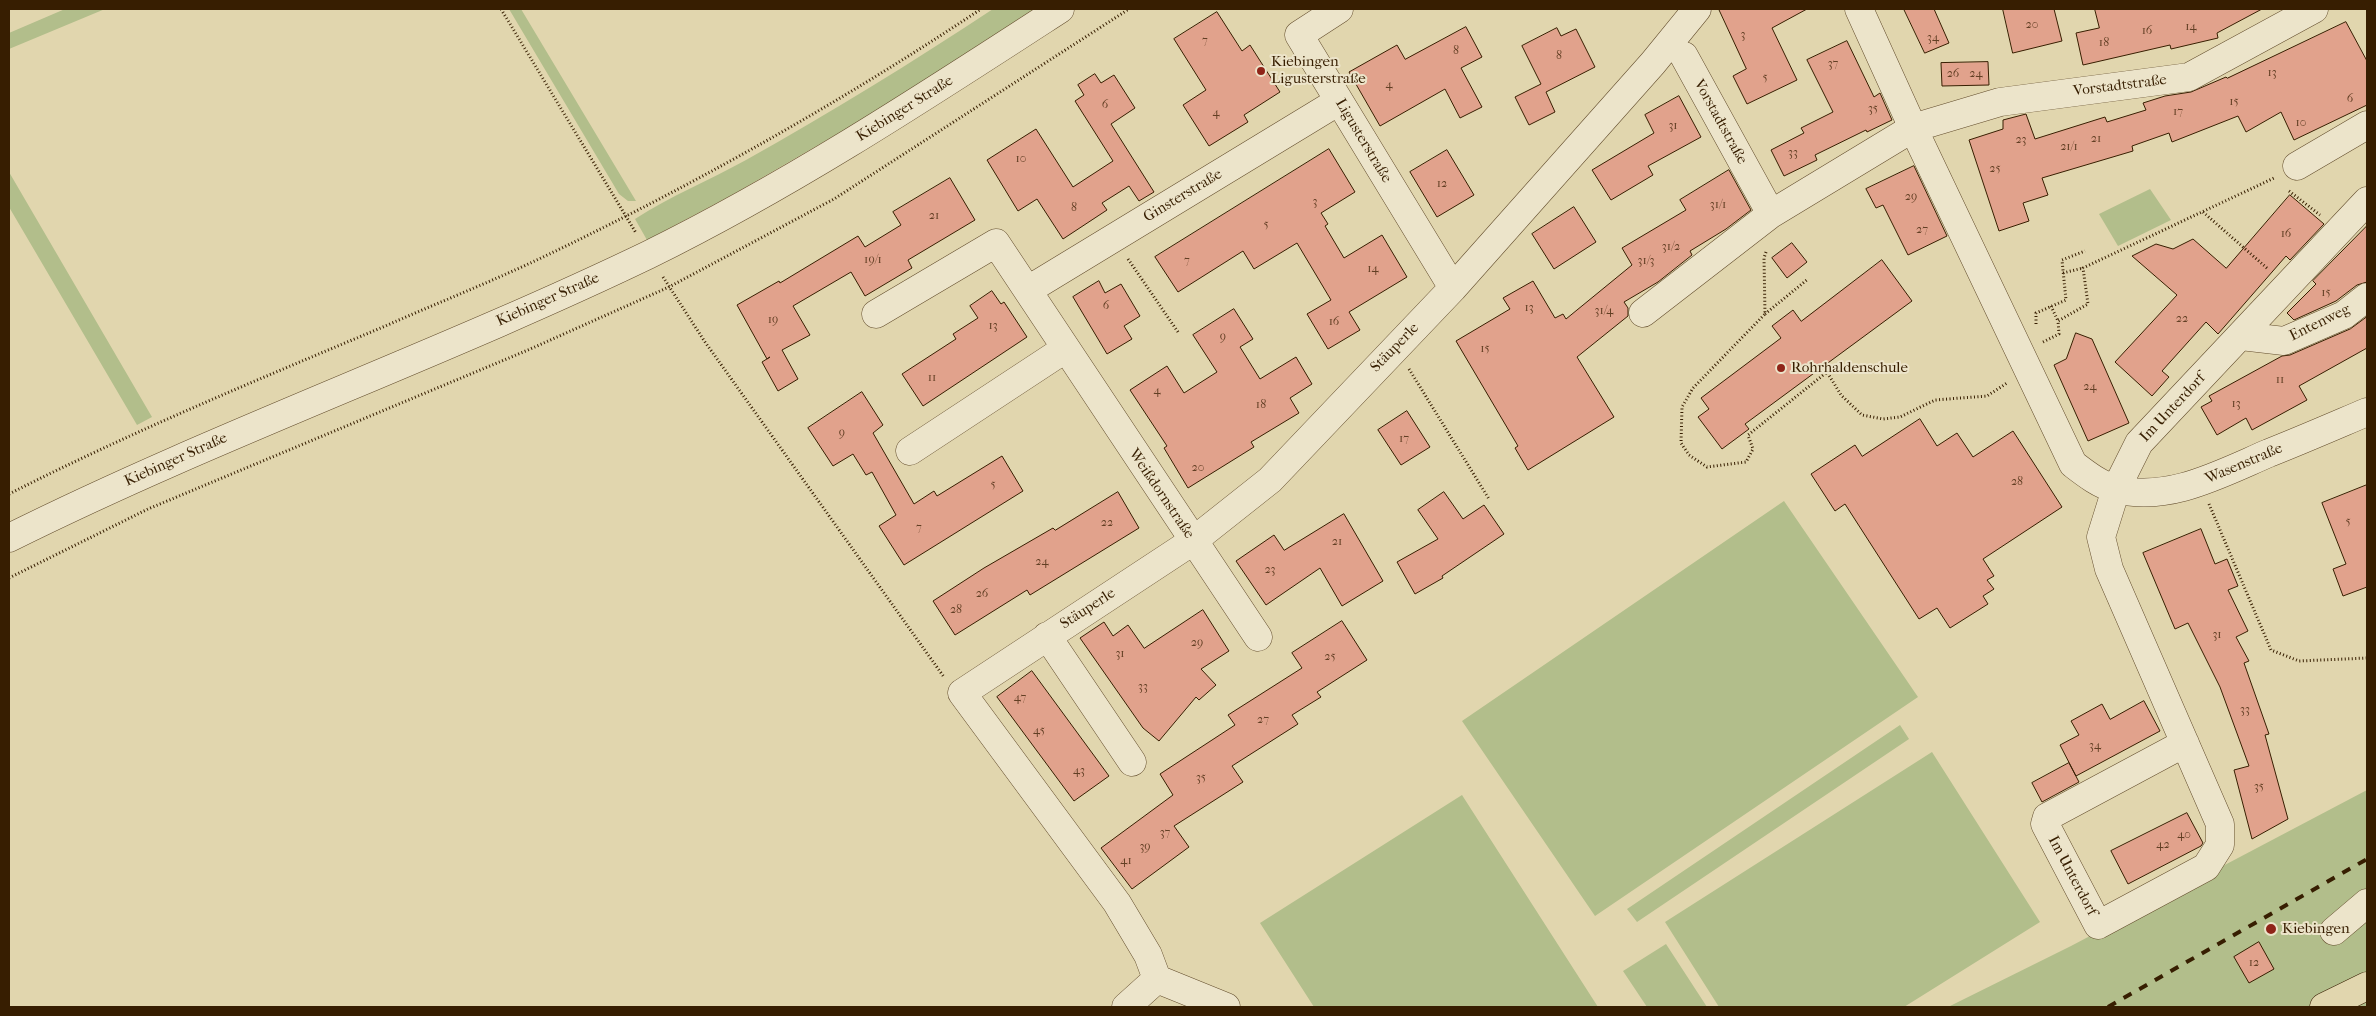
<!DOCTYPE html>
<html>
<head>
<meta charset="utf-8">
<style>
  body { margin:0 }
  #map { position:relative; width:2376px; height:1016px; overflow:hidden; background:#e1d6ae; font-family:"IM FELL French Canon",serif }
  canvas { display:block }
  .frame { position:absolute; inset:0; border:10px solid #371e01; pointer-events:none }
</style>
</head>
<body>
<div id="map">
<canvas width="2376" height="1016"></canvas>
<div class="frame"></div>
</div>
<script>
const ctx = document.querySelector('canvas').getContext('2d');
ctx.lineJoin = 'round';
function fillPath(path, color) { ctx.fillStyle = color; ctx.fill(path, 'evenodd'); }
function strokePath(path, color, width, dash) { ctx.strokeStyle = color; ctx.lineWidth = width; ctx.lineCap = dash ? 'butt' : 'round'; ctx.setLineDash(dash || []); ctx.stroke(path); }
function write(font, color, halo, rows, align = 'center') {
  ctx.font = font + ' "IM FELL French Canon",serif'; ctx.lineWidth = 4; ctx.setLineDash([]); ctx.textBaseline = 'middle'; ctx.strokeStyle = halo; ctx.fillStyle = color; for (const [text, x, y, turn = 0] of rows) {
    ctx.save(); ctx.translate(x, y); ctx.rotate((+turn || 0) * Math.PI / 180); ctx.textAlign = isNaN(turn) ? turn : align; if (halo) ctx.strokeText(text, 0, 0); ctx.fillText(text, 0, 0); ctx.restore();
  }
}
const green = new Path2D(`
  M 65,9 L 105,9 L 9,49 L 9,33 Z
  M 509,9 L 521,9 L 636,201 L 628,201 L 619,194 Z
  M 993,9 L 1034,9 L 882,108 L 732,195 L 647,240 L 635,219 C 670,196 710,180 746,160 C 830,113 913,62 993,9 Z
  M 9,172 L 152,417 L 137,425 L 9,207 Z
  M 2150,189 L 2171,220 L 2118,246 L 2099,214 Z
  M 1784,501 L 1918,697 L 1595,916 L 1462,721 Z
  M 1900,725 L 1909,739 L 1637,922 L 1627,909 Z
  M 1932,752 L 2040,922 L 1904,1007 L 1719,1007 L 1665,922 Z
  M 2367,790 L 2367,1007 L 1948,1007 L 2071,946 Z
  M 1462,795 L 1598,1007 L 1314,1007 L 1260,923 Z
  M 1666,944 L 1707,1007 L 1647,1007 L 1623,971 Z`);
const building = new Path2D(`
  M 1719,9 L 1807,9 L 1772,28 L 1797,80 L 1747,104 L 1733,76 L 1746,69 Z
  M 1904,9 L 1934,9 L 1949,43 L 1925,53 Z
  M 2003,9 L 2054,9 L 2062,41 L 2013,53 Z
  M 2095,9 L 2262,9 L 2217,33 L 2218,38 L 2171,49 L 2170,45 L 2083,65 L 2076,33 L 2099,28 Z
  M 1217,12 L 1242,51 L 1250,45 L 1280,92 L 1244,115 L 1248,122 L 1209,146 L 1183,105 L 1206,90 L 1174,39 Z
  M 2346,22 L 2367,61 L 2367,105 L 2294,140 L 2281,112 L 2246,132 L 2238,116 L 2172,142 L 2169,133 L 2132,146 L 2133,151 L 2042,178 L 2048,195 L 2023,203 L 2029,221 L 1999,231 L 1969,140 L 2003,129 L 2003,120 L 2026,114 L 2035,139 L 2105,117 L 2107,122 L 2146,110 L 2143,103 L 2165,96 L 2191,92 L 2226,77 L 2227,78 Z
  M 1466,27 L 1482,57 L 1461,68 L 1482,107 L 1460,118 L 1445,89 L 1380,126 L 1349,72 L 1397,45 L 1405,59 Z
  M 1557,28 L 1561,36 L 1576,29 L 1595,67 L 1546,92 L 1555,112 L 1529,125 L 1515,97 L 1541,84 L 1522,46 Z
  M 1847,41 L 1874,97 L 1880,93 L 1892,120 L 1867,132 L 1866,130 L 1815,155 L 1817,160 L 1784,176 L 1771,150 L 1804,133 L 1801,128 L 1833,112 L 1807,60 Z
  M 1988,62 L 1989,85 L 1942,86 L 1941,63 Z
  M 1095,74 L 1101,83 L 1114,75 L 1135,108 L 1111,124 L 1154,192 L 1139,201 L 1129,186 L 1102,203 L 1107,210 L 1063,239 L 1037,199 L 1018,211 L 987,160 L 1036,129 L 1073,187 L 1113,161 L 1075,101 L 1084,95 L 1078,85 Z
  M 1679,96 L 1701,137 L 1648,166 L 1653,175 L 1611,200 L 1592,170 L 1654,133 L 1645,115 Z
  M 1329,149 L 1355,192 L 1321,213 L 1328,224 L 1325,226 L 1344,258 L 1382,235 L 1407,277 L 1349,312 L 1360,330 L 1328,349 L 1307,314 L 1331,300 L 1297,243 L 1254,269 L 1243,251 L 1178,292 L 1155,257 Z
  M 1447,150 L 1474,195 L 1437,217 L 1410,172 Z
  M 1914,166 L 1947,236 L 1908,255 L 1883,205 L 1876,208 L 1866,189 Z
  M 1729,170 L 1751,210 L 1726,229 L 1690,251 L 1692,255 L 1658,282 L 1624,302 L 1628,308 L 1628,316 L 1577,357 L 1614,417 L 1528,470 L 1515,448 L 1518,446 L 1456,341 L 1510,309 L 1503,298 L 1533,281 L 1555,318 L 1563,314 L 1566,319 L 1632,265 L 1622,248 L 1686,210 L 1680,200 Z
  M 950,178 L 975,220 L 908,260 L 912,268 L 865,296 L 851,272 L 793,306 L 810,335 L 782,350 L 798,379 L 778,391 L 762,362 L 770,357 L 767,359 L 737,305 L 779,281 L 780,283 L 858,236 L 865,247 L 901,225 L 893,212 Z
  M 2290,195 L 2324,224 L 2290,260 L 2286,256 L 2218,334 L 2206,322 L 2162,371 L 2169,377 L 2152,396 L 2115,362 L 2177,295 L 2132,256 L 2156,244 L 2173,249 L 2193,239 L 2226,268 Z
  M 1574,207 L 1596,242 L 1554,269 L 1532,234 Z
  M 2367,226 L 2367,282 L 2357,285 L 2336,301 L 2294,320 L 2287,313 L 2316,284 L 2313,281 Z
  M 1792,243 L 1807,262 L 1787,278 L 1772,258 Z
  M 1882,260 L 1912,301 L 1745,424 L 1749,429 L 1722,449 L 1698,417 L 1709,409 L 1701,398 L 1781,338 L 1772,326 L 1793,310 L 1801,321 Z
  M 1099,281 L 1105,293 L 1121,284 L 1140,316 L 1124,326 L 1132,339 L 1107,354 L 1073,297 Z
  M 992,291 L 1001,304 L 1004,302 L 1027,337 L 923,406 L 902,374 L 956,339 L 953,334 L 978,318 L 970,306 Z
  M 1234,309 L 1253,339 L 1240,347 L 1260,379 L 1296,357 L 1312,384 L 1290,398 L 1299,413 L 1251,442 L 1254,447 L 1188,488 L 1164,448 L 1167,446 L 1130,390 L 1167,366 L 1184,393 L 1217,372 L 1193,335 Z
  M 2367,317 L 2367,348 L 2299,386 L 2307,400 L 2252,430 L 2246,418 L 2217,435 L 2201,407 L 2212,401 L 2209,396 L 2282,356 L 2290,355 L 2350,329 Z
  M 2076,333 L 2092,339 L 2129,423 L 2088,441 L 2054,365 L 2066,359 Z
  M 862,392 L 883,425 L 873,433 L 914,504 L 934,491 L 937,496 L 1002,456 L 1023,491 L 904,565 L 879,526 L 896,515 L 872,472 L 866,475 L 853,454 L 833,466 L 808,428 Z
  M 1407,411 L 1430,447 L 1401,465 L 1378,430 Z
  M 1920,419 L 1937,446 L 1957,433 L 1973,457 L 2013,431 L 2062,507 L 1983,559 L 1994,576 L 1987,580 L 1994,589 L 1983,596 L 1988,604 L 1950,628 L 1937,608 L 1919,619 L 1845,504 L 1835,511 L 1811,474 L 1855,445 L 1862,456 Z
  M 2367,485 L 2367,587 L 2343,596 L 2333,569 L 2346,564 L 2322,503 Z
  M 1118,492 L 1139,528 L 1030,595 L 1027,590 L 955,635 L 933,601 L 984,568 L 1053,528 L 1055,530 Z
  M 1444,492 L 1463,519 L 1484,505 L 1504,534 L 1442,576 L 1443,578 L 1415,594 L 1397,562 L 1438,539 L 1418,510 Z
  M 1344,514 L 1383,581 L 1342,606 L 1320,568 L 1266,605 L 1236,561 L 1274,535 L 1284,550 Z
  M 2201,529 L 2215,564 L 2227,559 L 2238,586 L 2228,590 L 2248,631 L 2236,637 L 2249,661 L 2244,663 L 2269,734 L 2265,735 L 2288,819 L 2252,839 L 2234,770 L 2249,766 L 2220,687 L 2188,623 L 2175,629 L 2143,553 Z
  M 1203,610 L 1229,651 L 1201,669 L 1216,685 L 1199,700 L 1196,697 L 1159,741 L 1143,728 L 1080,638 L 1104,622 L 1113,636 L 1128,625 L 1144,648 Z
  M 1342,621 L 1367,660 L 1317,692 L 1321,697 L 1292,715 L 1298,724 L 1232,766 L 1243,782 L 1174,826 L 1189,847 L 1132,889 L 1101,848 L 1173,795 L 1160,774 L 1235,725 L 1228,715 L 1302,668 L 1292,653 Z
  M 1032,671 L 1109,776 L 1074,801 L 997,697 Z
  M 2144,701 L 2160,731 L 2076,776 L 2060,745 L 2079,735 L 2071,721 L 2102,704 L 2110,719 Z
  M 2069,763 L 2079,782 L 2042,802 L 2032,783 Z
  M 2187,813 L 2203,843 L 2201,846 L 2128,884 L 2111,851 Z
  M 2259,942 L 2274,969 L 2249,983 L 2234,957 Z`);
const path = new Path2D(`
  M 501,9 L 636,233
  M 2289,191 L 2320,215
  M 2203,212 L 2268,269
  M 1766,252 L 1764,258 L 1765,314 L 1693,388 L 1682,407 L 1681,443 L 1689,455 L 1707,467 L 1746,462 L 1753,449 L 1748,435 L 1827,372 L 1841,395 L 1862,415 L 1883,419 L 1900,417 L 1935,400 L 1987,396 L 2007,383
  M 1128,259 L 1178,332
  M 2063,273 L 2083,268
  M 663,277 L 705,342 L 944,677
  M 2051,306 L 2058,321
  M 1765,314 L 1808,279
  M 2036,324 L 2036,313 L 2066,300 L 2062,260 L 2085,251
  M 2043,342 L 2059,334 L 2058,321 L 2088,304 L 2083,268 L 2274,178
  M 1409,369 L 1489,499
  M 9,494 C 131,432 257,380 383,327 C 435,304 488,283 539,259 C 692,186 840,103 981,9
  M 2209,504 L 2271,650 L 2299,661 L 2367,658
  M 9,578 L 148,509 L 528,350 L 669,287 L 834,199 L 1129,9`);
const minor = new Path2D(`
  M 1339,9 L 1299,35 L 1453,288
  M 1859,9 L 1913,128 L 2073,464 C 2086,474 2100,485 2116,489 C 2168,503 2222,473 2269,453 C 2302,440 2334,426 2367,412
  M 1684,56 L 1771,214
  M 2297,166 L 2367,125
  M 1028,290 L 1339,101
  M 1643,313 L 1771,214 L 1913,128 L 2000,102 L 2189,77 L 2314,9
  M 876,314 L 996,243 L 1258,637
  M 2241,336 L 2284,341 L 2344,315 L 2367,297
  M 910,451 L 1065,349
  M 9,538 C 218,434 438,356 648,255 C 792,184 926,96 1060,9
  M 1047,636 L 1132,762
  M 2185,743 L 2047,817 L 2045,824 L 2098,925 L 2206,867 L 2220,845 L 2220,824 L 2109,569 L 2101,537 L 2116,489 L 2139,443 L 2367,201
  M 2334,931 L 2367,903
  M 1126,1007 L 1157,979
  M 1226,1007 L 1157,979 L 1148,955 L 1117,903 L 962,693 L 1193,541 L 1270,480 L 1453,288 L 1653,63 L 1697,9`);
const major = new Path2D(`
  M 2324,1007 L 2367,986`);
const rail = new Path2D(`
  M 2108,1007 L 2367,859`);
const markers = [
  [1261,71,5,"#8f2418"],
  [1781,368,5,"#8f2418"],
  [2271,929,6,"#8f2418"]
];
const numberNames = [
  ["20",2032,25],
  ["14",2191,27],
  ["16",2147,31],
  ["3",1743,35],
  ["34",1933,38],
  ["7",1205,41],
  ["18",2104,43],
  ["8",1456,51],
  ["8",1559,56],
  ["37",1833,64],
  ["13",2272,73],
  ["26",1953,74],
  ["24",1976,74],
  ["5",1765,78],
  ["4",1389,85],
  ["6",2350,99],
  ["15",2234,102],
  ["6",1105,105],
  ["35",1873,109],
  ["17",2178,112],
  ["4",1216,113],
  ["10",2301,123],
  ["31",1673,126],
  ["21",2096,139],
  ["23",2021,140],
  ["21/1",2069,147],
  ["33",1793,153],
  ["10",1021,159],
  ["25",1995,169],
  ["12",1442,184],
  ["29",1911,197],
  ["3",1315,202],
  ["31/1",1718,205],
  ["8",1074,208],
  ["21",934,216],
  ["5",1266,225],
  ["27",1922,230],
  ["16",2286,234],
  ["31/2",1671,247],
  ["19/1",873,260],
  ["7",1187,261],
  ["31/3",1646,261],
  ["14",1373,269],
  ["15",2326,293],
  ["6",1106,306],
  ["13",1529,308],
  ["31/4",1604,311],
  ["22",2182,319],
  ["19",773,320],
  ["16",1334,322],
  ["13",993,326],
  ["9",1223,337],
  ["15",1485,349],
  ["11",932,378],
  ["11",2280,380],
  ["24",2090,387],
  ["4",1157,391],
  ["13",2236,404],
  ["18",1261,405],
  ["9",842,433],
  ["17",1404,439],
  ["20",1198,468],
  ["28",2017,482],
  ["5",993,485],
  ["5",2348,522],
  ["22",1107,523],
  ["7",919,528],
  ["21",1337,542],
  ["24",1042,562],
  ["23",1270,570],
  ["26",982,594],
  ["28",956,610],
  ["31",2217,635],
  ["29",1197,643],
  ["31",1120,654],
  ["25",1330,657],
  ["33",1143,687],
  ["47",1020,698],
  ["33",2245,710],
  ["27",1263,720],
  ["45",1039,731],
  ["34",2095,746],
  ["43",1079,771],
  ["35",1201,778],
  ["35",2259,787],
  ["37",1165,833],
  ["40",2184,835],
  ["42",2163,845],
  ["39",1145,847],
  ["41",1126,861],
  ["12",2254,963]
];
const poiNames = [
  ["Kiebingen",1271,62],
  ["Ligusterstraße",1271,79],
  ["Rohrhaldenschule",1791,368],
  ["Kiebingen",2282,929]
];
const streetNames = [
  ["Vorstadtstraße",2120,86,-7],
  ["Kiebinger Straße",905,109,-32],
  ["Vorstadtstraße",1720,122,61],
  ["Ligusterstraße",1363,141,59],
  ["Ginsterstraße",1183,196,-31],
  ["Kiebinger Straße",548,300,-24],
  ["Entenweg",2320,323,-26],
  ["Stäuperle",1395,348,-46],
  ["Im Unterdorf",2173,408,-47],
  ["Kiebinger Straße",176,460,-24],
  ["Wasenstraße",2244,464,-23],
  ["Weißdornstraße",1161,494,56],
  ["Stäuperle",1088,609,-33],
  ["Im Unterdorf",2072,876,62]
];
fillPath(green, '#b2be8b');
fillPath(building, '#e1a28c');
strokePath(building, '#371e01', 1);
strokePath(minor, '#624c2c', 29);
strokePath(major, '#371e01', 29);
strokePath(path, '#371e01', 3, [1, 2.5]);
strokePath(minor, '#ece4ca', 28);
strokePath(major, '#e1d6ae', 28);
strokePath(rail, '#371e01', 4, [9, 9]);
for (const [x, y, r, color] of markers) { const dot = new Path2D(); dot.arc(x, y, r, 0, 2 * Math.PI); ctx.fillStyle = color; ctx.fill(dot); strokePath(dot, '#ece4ca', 2); }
write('12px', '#623f24', null, numberNames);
write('15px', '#371e01', '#ece4ca', poiNames, 'left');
write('15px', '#371e01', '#ece4ca', streetNames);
</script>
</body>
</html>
